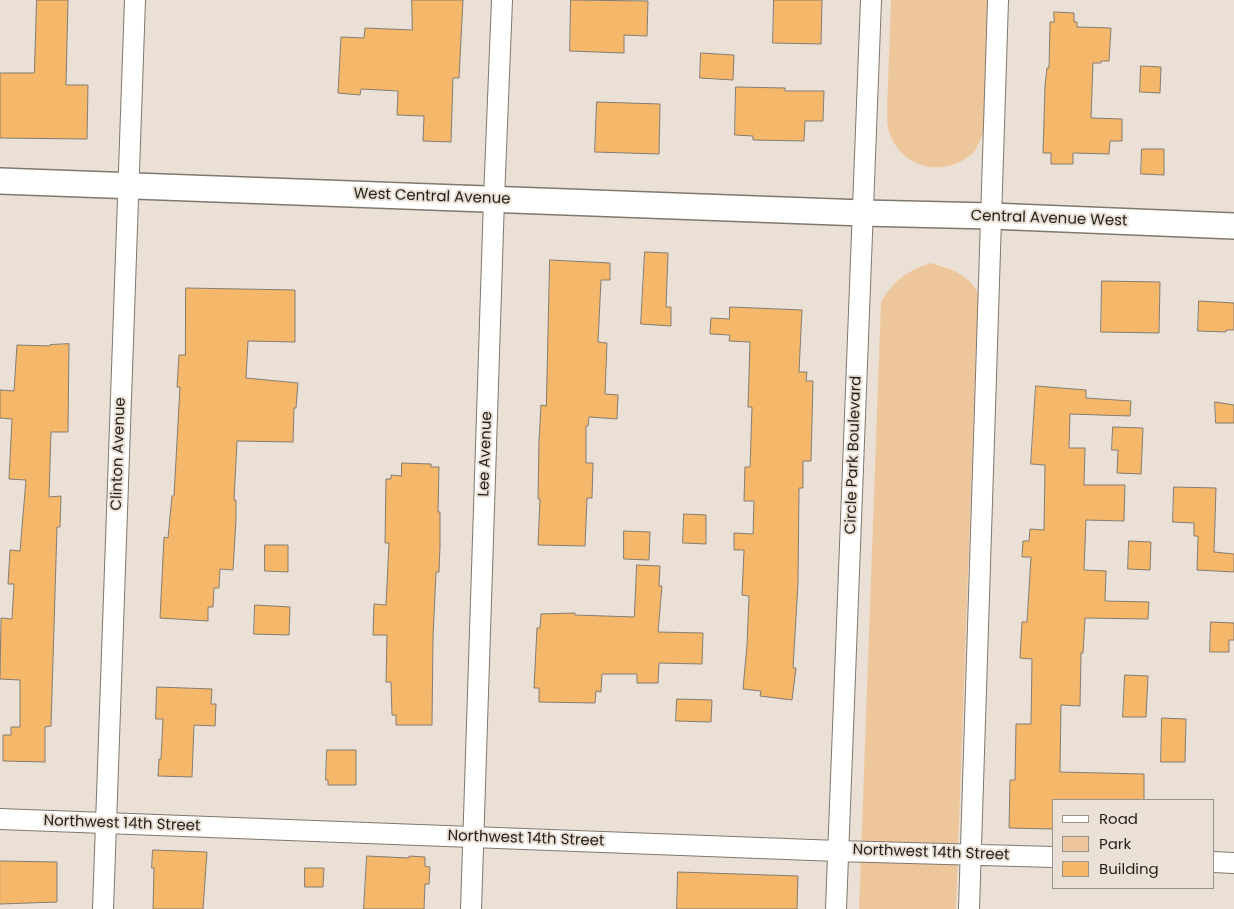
<!DOCTYPE html>
<html>
<head>
<meta charset="utf-8">
<style>
  body { margin:0 }
  #map { position:relative; width:1234px; height:909px; overflow:hidden; background:#eae0d5; font-family:Poppins,sans-serif }
  canvas { display:block }
  .legend { position:absolute; left:1052px; top:799px; width:162px; height:90px; box-sizing:border-box; background:#eae0d5; border:1px solid #9a938b; margin:0; padding:6px 9px; list-style:none; font-size:15px; color:#231f1b }
  .legend li { display:flex; align-items:center; gap:10px; height:25px }
  .legend b { width:25px; border:1px solid #9a938b }
</style>
</head>
<body>
<div id="map">
<canvas width="1234" height="909"></canvas>
<ul class="legend">
<li><b style="height:6px;background:#fff"></b>Road</li>
<li><b style="height:14px;background:#edc79b"></b>Park</li>
<li><b style="height:14px;background:#f5b76a"></b>Building</li>
</ul>
</div>
<script>
const ctx = document.querySelector('canvas').getContext('2d');
ctx.lineJoin = 'round';
function fillPath(path, color) { ctx.fillStyle = color; ctx.fill(path, 'evenodd'); }
function strokePath(path, color, width, dash) { ctx.strokeStyle = color; ctx.lineWidth = width; ctx.lineCap = dash ? 'butt' : 'round'; ctx.setLineDash(dash || []); ctx.stroke(path); }
function write(font, color, halo, rows, align = 'center') {
  ctx.font = font + ' Poppins,sans-serif'; ctx.lineWidth = 4; ctx.setLineDash([]); ctx.textBaseline = 'middle'; ctx.strokeStyle = halo; ctx.fillStyle = color; for (const [text, x, y, turn = 0] of rows) {
    ctx.save(); ctx.translate(x, y); ctx.rotate((+turn || 0) * Math.PI / 180); ctx.textAlign = isNaN(turn) ? turn : align; if (halo) ctx.strokeText(text, 0, 0); ctx.fillText(text, 0, 0); ctx.restore();
  }
}
const green = new Path2D(`
  M 891,0 L 990,0 L 984,131 C 981,138 978,147 974,152 C 948,177 906,171 891,137 C 887,128 887,119 887,110 Z
  M 930,263 C 951,269 967,273 978,293 L 956,909 L 859,909 L 881,302 C 894,280 906,272 930,263 Z`);
const building = new Path2D(`
  M 37,0 L 68,0 L 66,85 L 88,85 L 87,139 L 0,138 L 0,73 L 34,73 Z
  M 412,0 L 463,0 L 459,78 L 453,78 L 451,142 L 423,141 L 424,116 L 397,115 L 398,91 L 361,89 L 360,95 L 338,93 L 341,37 L 364,38 L 365,28 L 412,30 Z
  M 571,0 L 648,1 L 647,36 L 624,35 L 624,53 L 570,51 Z
  M 774,0 L 822,0 L 821,44 L 773,43 Z
  M 1054,12 L 1074,13 L 1074,22 L 1077,22 L 1077,27 L 1111,28 L 1109,61 L 1101,61 L 1101,63 L 1093,63 L 1091,118 L 1122,119 L 1122,141 L 1110,141 L 1109,154 L 1073,153 L 1073,164 L 1051,164 L 1051,153 L 1043,153 L 1045,86 L 1047,68 L 1049,68 L 1050,22 L 1054,22 Z
  M 701,53 L 734,55 L 733,80 L 700,78 Z
  M 1141,66 L 1161,67 L 1160,93 L 1140,92 Z
  M 736,87 L 785,88 L 785,91 L 824,91 L 823,121 L 805,121 L 804,141 L 753,140 L 753,136 L 735,135 Z
  M 597,102 L 660,104 L 659,154 L 595,152 Z
  M 1142,149 L 1164,149 L 1164,175 L 1141,174 Z
  M 645,252 L 668,253 L 666,307 L 671,307 L 671,326 L 641,324 Z
  M 550,260 L 610,263 L 610,280 L 601,280 L 598,342 L 607,343 L 605,394 L 618,395 L 617,419 L 589,417 L 588,426 L 586,426 L 586,463 L 593,463 L 592,498 L 587,498 L 585,546 L 538,545 L 540,499 L 538,499 L 539,441 L 541,405 L 546,406 Z
  M 1102,281 L 1160,282 L 1159,333 L 1101,332 Z
  M 186,288 L 295,290 L 295,342 L 248,341 L 246,378 L 298,383 L 296,408 L 294,408 L 293,442 L 237,441 L 234,500 L 236,500 L 236,519 L 233,570 L 220,569 L 219,588 L 214,588 L 213,607 L 208,607 L 208,621 L 160,618 L 164,537 L 168,538 L 172,496 L 174,496 L 180,387 L 177,387 L 179,355 L 185,355 Z
  M 1199,301 L 1234,303 L 1234,330 L 1226,330 L 1226,332 L 1198,331 Z
  M 730,307 L 802,310 L 799,372 L 807,372 L 806,381 L 813,381 L 811,461 L 803,461 L 803,488 L 799,488 L 798,583 L 793,668 L 796,668 L 792,700 L 760,696 L 761,691 L 743,689 L 747,645 L 749,596 L 742,595 L 744,550 L 734,550 L 734,533 L 753,534 L 754,501 L 744,501 L 745,467 L 750,467 L 752,407 L 748,407 L 750,342 L 729,341 L 730,335 L 710,334 L 711,318 L 729,319 Z
  M 69,344 L 68,432 L 51,432 L 49,497 L 61,496 L 60,527 L 57,527 L 51,726 L 45,727 L 45,762 L 3,761 L 3,735 L 11,735 L 11,727 L 20,727 L 20,680 L 0,679 L 1,618 L 12,619 L 14,584 L 8,584 L 10,550 L 20,551 L 26,480 L 9,479 L 12,419 L 0,418 L 0,390 L 14,391 L 17,345 L 50,346 L 50,345 Z
  M 1036,386 L 1086,390 L 1086,398 L 1131,401 L 1130,416 L 1070,414 L 1069,448 L 1085,448 L 1084,485 L 1125,485 L 1124,521 L 1086,520 L 1084,570 L 1106,571 L 1105,601 L 1149,602 L 1148,619 L 1085,618 L 1083,653 L 1081,653 L 1080,706 L 1061,705 L 1060,772 L 1144,774 L 1144,800 L 1053,800 L 1053,829 L 1009,828 L 1010,780 L 1015,780 L 1016,724 L 1031,724 L 1032,659 L 1020,658 L 1022,622 L 1027,622 L 1031,557 L 1022,557 L 1023,541 L 1029,541 L 1030,529 L 1044,530 L 1045,465 L 1031,464 Z
  M 1215,402 L 1234,405 L 1234,423 L 1216,423 Z
  M 1113,427 L 1143,428 L 1141,474 L 1117,473 L 1118,450 L 1112,450 Z
  M 402,463 L 431,464 L 431,467 L 439,467 L 438,512 L 440,512 L 440,546 L 439,572 L 436,572 L 433,637 L 432,725 L 396,725 L 396,715 L 392,715 L 391,682 L 386,682 L 387,635 L 373,635 L 374,604 L 386,605 L 389,543 L 385,543 L 386,479 L 391,479 L 391,475 L 401,476 Z
  M 1174,487 L 1216,488 L 1214,552 L 1234,554 L 1234,572 L 1197,570 L 1198,536 L 1194,536 L 1194,523 L 1173,522 Z
  M 684,514 L 706,515 L 706,544 L 683,543 Z
  M 624,531 L 650,532 L 649,560 L 624,559 Z
  M 1129,541 L 1151,542 L 1150,570 L 1128,569 Z
  M 265,545 L 288,545 L 288,572 L 265,571 Z
  M 637,565 L 660,566 L 659,586 L 662,586 L 658,632 L 703,633 L 702,664 L 659,663 L 658,683 L 637,683 L 637,674 L 602,674 L 601,692 L 596,691 L 595,703 L 539,702 L 539,688 L 534,688 L 537,628 L 540,628 L 541,614 L 575,613 L 575,615 L 634,617 Z
  M 255,605 L 290,607 L 289,635 L 254,634 Z
  M 1211,622 L 1234,623 L 1234,640 L 1229,640 L 1229,652 L 1210,652 Z
  M 1125,675 L 1148,676 L 1146,717 L 1123,717 Z
  M 157,687 L 212,689 L 211,704 L 216,704 L 215,726 L 194,725 L 192,777 L 158,776 L 159,759 L 161,759 L 163,719 L 156,719 Z
  M 677,699 L 712,700 L 711,722 L 676,721 Z
  M 1162,718 L 1186,719 L 1185,762 L 1161,762 Z
  M 327,750 L 356,750 L 356,785 L 328,785 L 328,780 L 326,780 Z
  M 153,850 L 207,852 L 203,909 L 153,909 L 154,868 L 152,868 Z
  M 367,856 L 409,858 L 409,856 L 425,857 L 425,866 L 430,867 L 429,884 L 425,884 L 424,909 L 364,909 Z
  M 0,861 L 57,862 L 57,902 L 0,904 Z
  M 305,868 L 324,868 L 323,887 L 305,887 Z
  M 678,872 L 798,876 L 797,909 L 677,909 Z`);
const minor = new Path2D(`
  M 0,819 L 838,851 L 1053,857
  M 1213,862 L 1234,863
  M 103,909 L 135,0
  M 471,909 L 494,199 L 502,0
  M 836,909 L 871,0
  M 969,909 L 998,0`);
const tertiary = new Path2D(`
  M 0,181 L 863,213 L 991,216 L 1234,226`);
const streetNames = [
  ["West Central Avenue",432,197,2],
  ["Central Avenue West",1049,219,2],
  ["Clinton Avenue",119,454,-88],
  ["Lee Avenue",486,454,-88],
  ["Circle Park Boulevard",854,455,-88],
  ["Northwest 14th Street",122,824,2],
  ["Northwest 14th Street",526,839,2],
  ["Northwest 14th Street",931,853,2]
];
fillPath(green, '#edc79b');
fillPath(building, '#f5b76a');
strokePath(building, '#857c72', 1);
strokePath(minor, '#80776d', 22);
strokePath(tertiary, '#80776d', 28);
strokePath(minor, '#fff', 20);
strokePath(tertiary, '#fff', 25);
write('15px', '#231f1b', '#eae0d5', streetNames);
</script>
</body>
</html>
